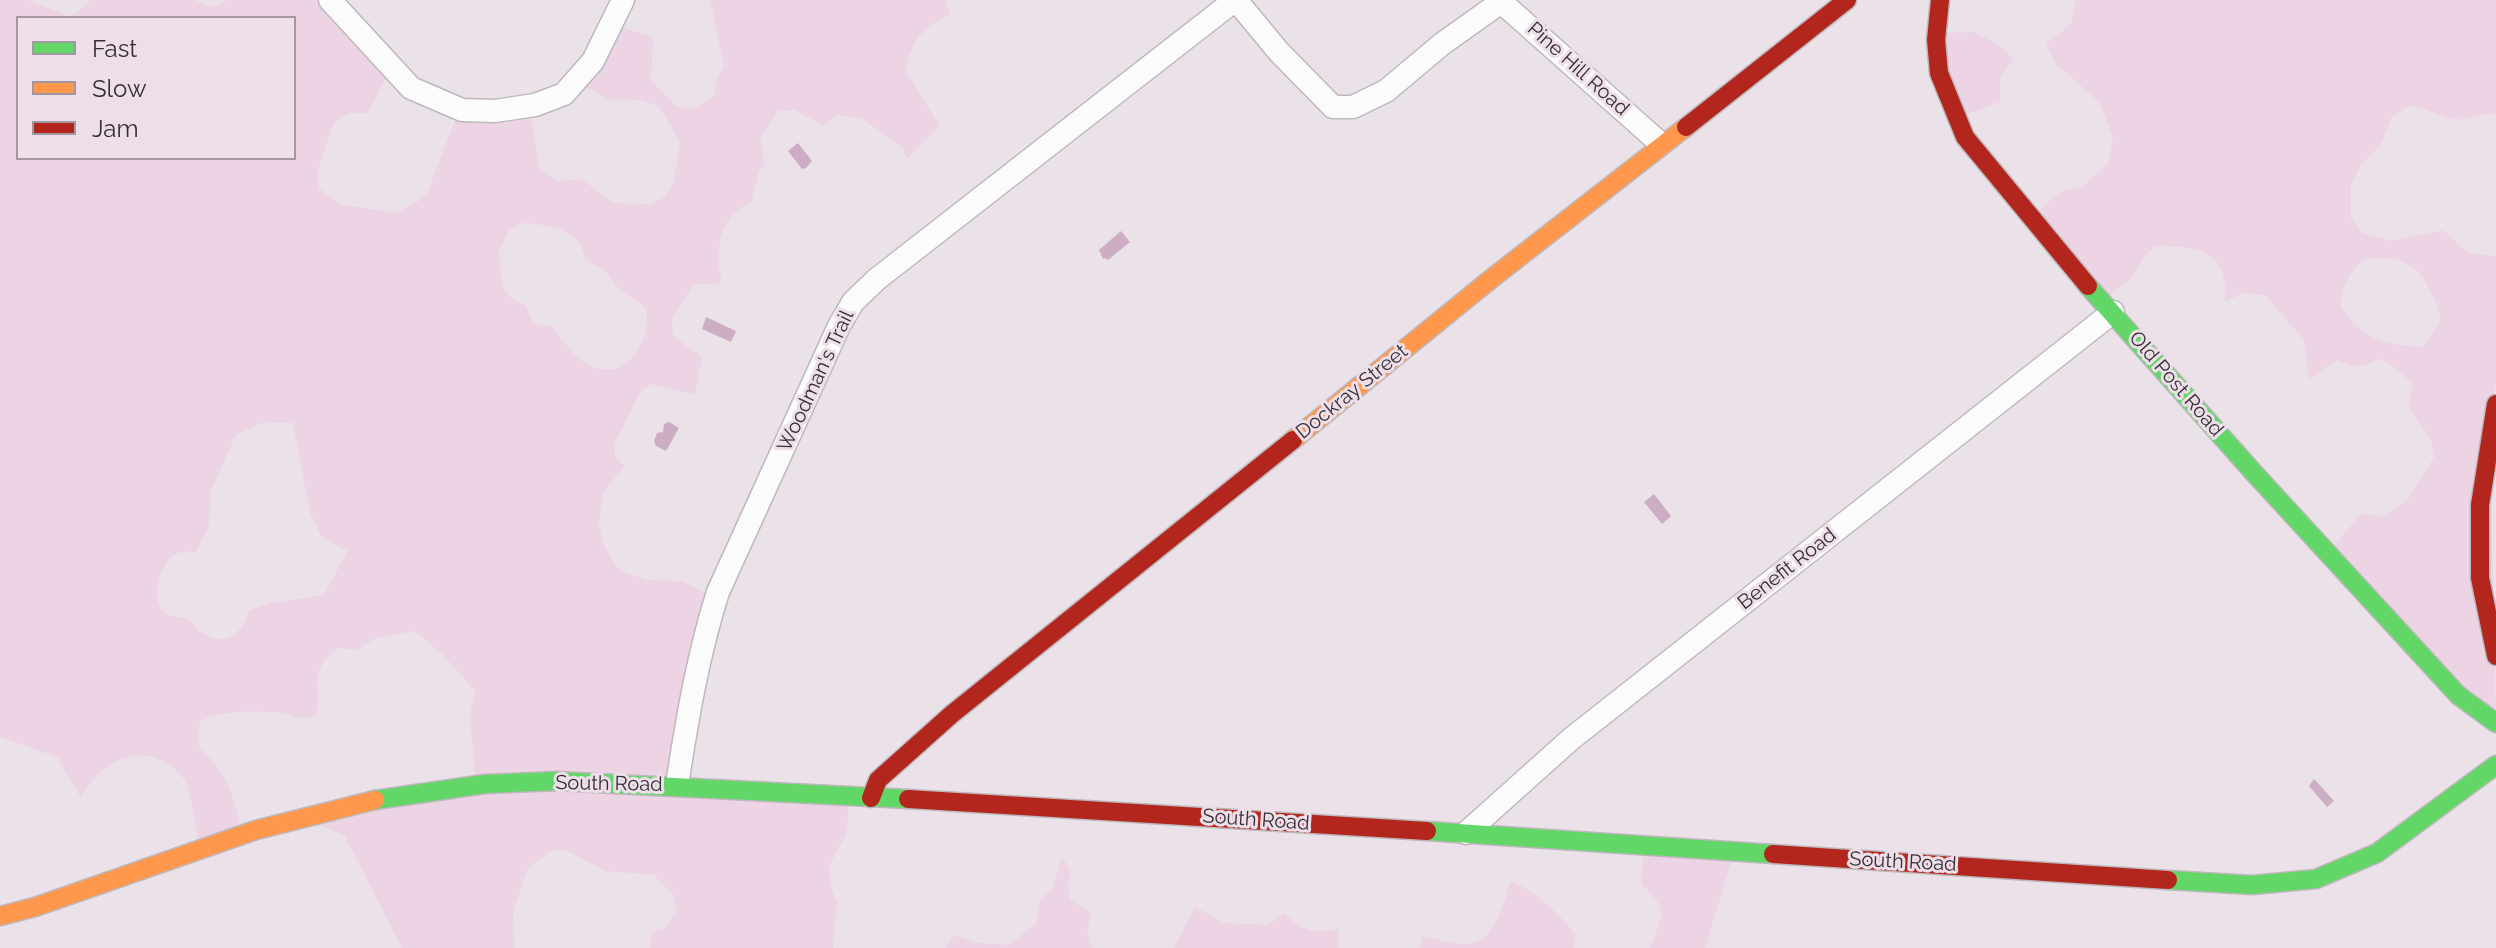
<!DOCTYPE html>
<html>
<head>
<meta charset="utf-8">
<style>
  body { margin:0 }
  #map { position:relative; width:2496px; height:948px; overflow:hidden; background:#eae2e8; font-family:Raleway,sans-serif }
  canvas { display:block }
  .legend { position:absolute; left:16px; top:16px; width:280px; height:144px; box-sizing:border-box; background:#eddee9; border:2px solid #a398a1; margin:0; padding:10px 14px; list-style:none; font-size:24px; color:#353034 }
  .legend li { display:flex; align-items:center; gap:16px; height:40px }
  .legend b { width:40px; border:2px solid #a398a1 }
</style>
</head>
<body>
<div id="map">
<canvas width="2496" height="948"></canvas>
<ul class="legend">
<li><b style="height:10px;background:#63d668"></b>Fast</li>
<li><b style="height:10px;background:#ff974d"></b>Slow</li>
<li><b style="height:10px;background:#b3261e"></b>Jam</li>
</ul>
</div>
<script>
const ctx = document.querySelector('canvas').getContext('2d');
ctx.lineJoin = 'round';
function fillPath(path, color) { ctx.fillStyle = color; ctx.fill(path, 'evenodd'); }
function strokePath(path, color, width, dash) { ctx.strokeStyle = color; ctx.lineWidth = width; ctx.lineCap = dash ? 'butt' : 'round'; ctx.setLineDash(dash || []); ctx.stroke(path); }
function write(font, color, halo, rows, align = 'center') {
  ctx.font = font + ' Raleway,sans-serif'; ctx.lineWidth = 6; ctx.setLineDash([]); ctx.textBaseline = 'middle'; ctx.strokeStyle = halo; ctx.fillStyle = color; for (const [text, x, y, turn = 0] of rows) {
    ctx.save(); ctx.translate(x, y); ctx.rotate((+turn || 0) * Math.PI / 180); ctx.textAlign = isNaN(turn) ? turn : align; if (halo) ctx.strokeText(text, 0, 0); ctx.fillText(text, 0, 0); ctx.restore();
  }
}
const green = new Path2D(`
  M 0,0 L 28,0 L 71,17 L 91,0 L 196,0 C 208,8 215,9 227,0 L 331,0 L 390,70 L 368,113 L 350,113 L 334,122 L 317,173 L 319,188 L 340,204 L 396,213 L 420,200 L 428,191 L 459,110 L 530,108 L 539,168 L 558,181 L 582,179 L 613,203 L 651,204 L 664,197 L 674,182 L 680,141 L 658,106 L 640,100 L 611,101 L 574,81 L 613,20 L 625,28 L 653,37 L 651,80 L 676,106 L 694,109 L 715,95 L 717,78 L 724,67 L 710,0 L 945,0 L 950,14 C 920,29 914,39 905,70 C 918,88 926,107 940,125 L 907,159 L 902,147 L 861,118 L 838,115 L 823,126 L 795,110 L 778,111 L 760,139 L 765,164 L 759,172 L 751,203 C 721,214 713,251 722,279 L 717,284 L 694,284 L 672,319 L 673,336 L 702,357 L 695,395 L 652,384 L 640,392 L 615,443 L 615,456 L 624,466 L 603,493 L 599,524 L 603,544 L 619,570 L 647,580 L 681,581 L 713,596 L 675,781 L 849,797 L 847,832 L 829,866 L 831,888 L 837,902 L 833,948 L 650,948 L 651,932 L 665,928 L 677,912 L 673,895 L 654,875 L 606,871 L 567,851 L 551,851 L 528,868 L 513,911 L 514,948 L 402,948 L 344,835 L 304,819 L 475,781 L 470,712 L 476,692 L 441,653 L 415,631 L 376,638 L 356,650 L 339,648 C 308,669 321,683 317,716 C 292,722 295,713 275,712 C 248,711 225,710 200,721 L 198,735 L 200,749 C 225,768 234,796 241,826 L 198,839 C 195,824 191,789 183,778 C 151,737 101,757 81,798 L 57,757 L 0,737 ZM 18,18 L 294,18 L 294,158 L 18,158 ZM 522,223 C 549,225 579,227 586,260 L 605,270 L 617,287 L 646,308 C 652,336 631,379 596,368 C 576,362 564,341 551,326 L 534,324 L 525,306 L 511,298 L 502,285 L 499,251 L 509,231 ZM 265,422 L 293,423 L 310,513 L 321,536 L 347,551 L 324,595 L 270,603 L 249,611 C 240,634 228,648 202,633 C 197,630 194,623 189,620 C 182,616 172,618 165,613 C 149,600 160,559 178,553 C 183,551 191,552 196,552 L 209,525 L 211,490 L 236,435 Z
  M 2076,0 L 2496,0 L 2496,114 C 2481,112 2465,122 2452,119 C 2437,116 2428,108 2409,106 L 2392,117 L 2380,146 L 2361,165 L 2351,185 L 2351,217 L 2361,232 L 2391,241 L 2443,230 L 2469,253 L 2496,256 L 2496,383 L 2490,425 L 2496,723 L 2331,549 L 2361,514 L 2386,516 L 2409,498 L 2434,457 L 2431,440 L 2408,406 L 2413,383 L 2387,362 L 2378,359 C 2362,370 2354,367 2337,360 L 2309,379 L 2304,340 L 2265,295 L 2242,293 L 2225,302 C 2230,251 2199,246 2155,246 L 2142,259 L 2133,276 L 2103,301 L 2033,216 L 2061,191 L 2082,187 L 2109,162 L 2113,138 L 2099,102 L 2056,64 L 2046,44 L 2071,24 ZM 2397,259 C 2404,263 2413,266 2419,273 C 2425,278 2442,311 2440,319 C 2438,328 2428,338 2423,347 C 2379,343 2368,343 2340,306 C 2341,290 2349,269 2364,261 C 2372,257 2388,259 2397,259 Z
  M 1974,32 L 1998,44 L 2014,59 L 2000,77 L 2000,102 L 1956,119 L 1936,33 Z
  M 1644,846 L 1733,856 L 1705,948 L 1650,948 C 1663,913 1670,911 1641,884 Z
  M 1062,857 L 1071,871 L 1068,885 L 1070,899 L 1091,913 L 1087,931 L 1092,948 L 945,948 L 954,935 L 979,943 L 1008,945 L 1036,924 L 1040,899 L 1052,889 Z
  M 1511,881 C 1538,893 1557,912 1576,935 L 1574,948 L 1420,948 L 1422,936 C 1436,938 1453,945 1466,944 C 1496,943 1503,903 1511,881 Z
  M 1195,907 L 1225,923 L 1267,925 L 1285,913 C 1304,932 1313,934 1339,929 L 1338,948 L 1174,948 Z`);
const water = new Path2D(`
  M 798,143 L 812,161 L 806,168 L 802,169 L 788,151 Z
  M 1121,231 L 1130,242 L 1108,260 L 1105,258 L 1103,259 L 1099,250 Z
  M 706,317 L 736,331 L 731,342 L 702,329 Z
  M 669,422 L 679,428 L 666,451 L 656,446 L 654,441 L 657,433 L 663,432 L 664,424 Z
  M 1654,494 L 1671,516 L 1662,524 L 1644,502 Z
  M 2314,779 L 2334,801 L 2327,807 L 2309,786 Z`);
const street = new Path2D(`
  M 330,0 L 411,88 L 462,110 L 495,111 L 535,105 L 564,94 L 593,61 L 623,0
  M 1236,0 L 1279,52 L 1333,107 L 1353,107 L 1386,91 L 1442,44 L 1501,2
  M 1499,0 L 1661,144
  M 677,785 C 687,720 698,655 718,592 L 839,326 L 853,302 L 877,279 L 1235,0
  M 1466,833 L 1571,739 L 2113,312`);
const fast = new Path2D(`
  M 2088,286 L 2254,473 L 2458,695 L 2496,723
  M 375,800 L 485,784 L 557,781 L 908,799
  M 1427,831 L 1773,854
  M 2168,880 L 2252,885 L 2316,879 L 2377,853 L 2496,765`);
const slow = new Path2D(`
  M 1293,440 L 1491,279 L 1686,127
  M 0,916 L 35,907 L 256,830 L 375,800`);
const jam = new Path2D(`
  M 1940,0 L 1936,40 L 1939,73 L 1965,137 L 2088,286
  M 1686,127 L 1847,0
  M 2496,404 L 2480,505 L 2480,578 L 2496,656
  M 871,798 L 878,780 L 952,714 L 1293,440
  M 908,799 L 1427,831
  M 1773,854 L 2168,880`);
const streetNames = [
  ["Pine Hill Road",1578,69,42],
  ["Woodman's Trail",816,381,-65],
  ["Old Post Road",2176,384,49],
  ["Dockray Street",1352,392,-39],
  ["Benefit Road",1787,569,-38],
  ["South Road",609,784,1],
  ["South Road",1256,820,4],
  ["South Road",1903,862,3]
];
fillPath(green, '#ecd4e5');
fillPath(water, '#cdadc4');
strokePath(street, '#bdb8bc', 25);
strokePath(fast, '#bdb8bc', 21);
strokePath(slow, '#bdb8bc', 21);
strokePath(jam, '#bdb8bc', 21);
strokePath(street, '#fcfbfc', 22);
strokePath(fast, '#63d668', 18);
strokePath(slow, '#ff974d', 18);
strokePath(jam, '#b3261e', 18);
write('20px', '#353034', '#eddee9', streetNames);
</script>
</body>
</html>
